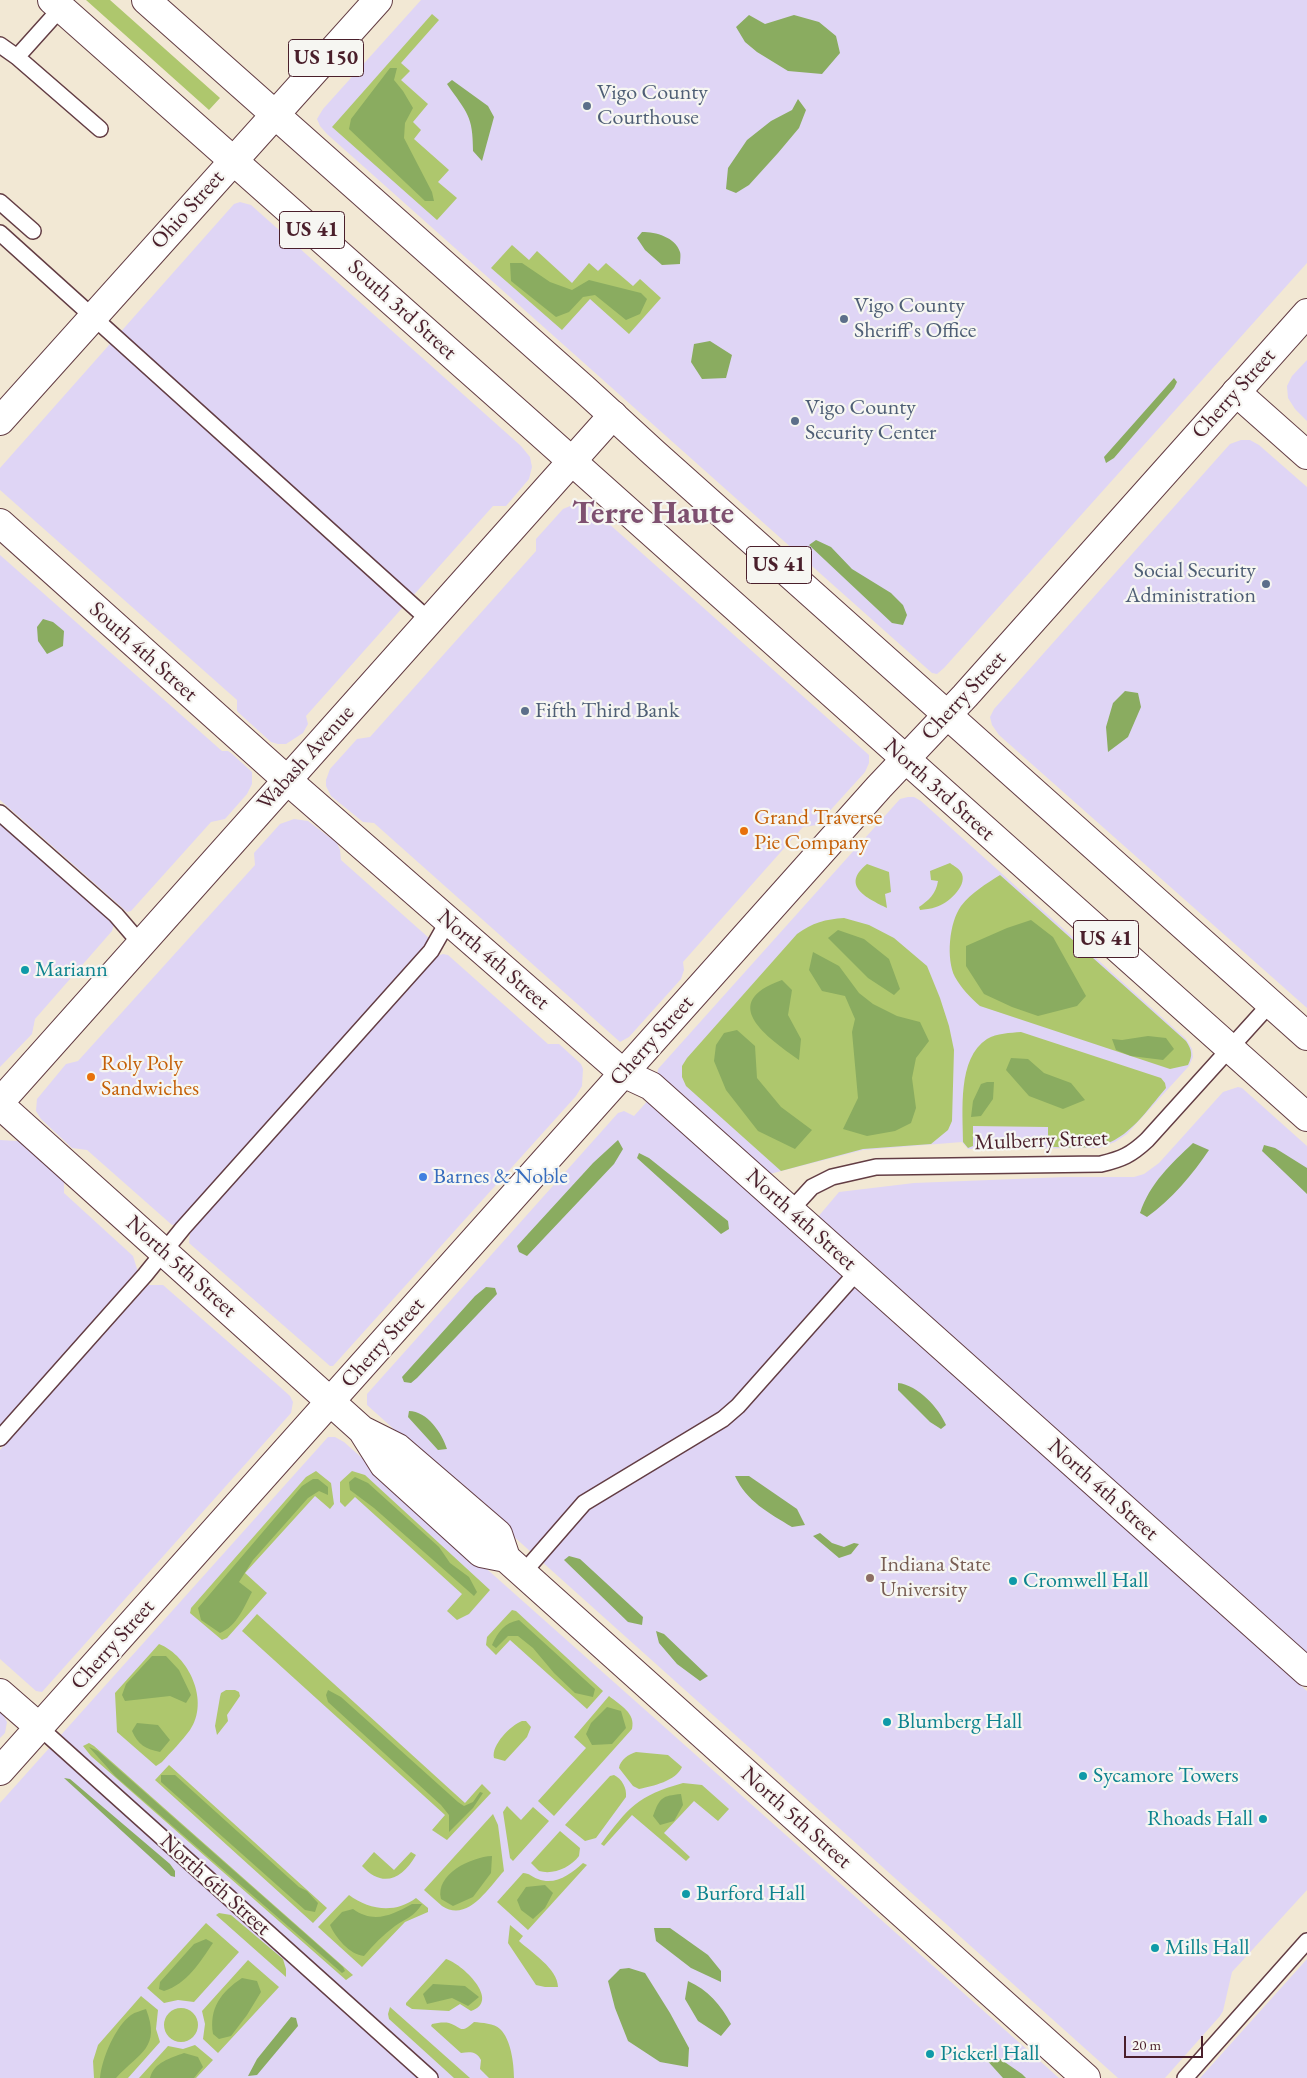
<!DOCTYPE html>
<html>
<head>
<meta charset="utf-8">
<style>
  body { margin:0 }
  #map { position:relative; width:1307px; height:2078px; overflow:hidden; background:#f2e8d4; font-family:"EB Garamond",serif }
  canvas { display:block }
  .scale { position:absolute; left:1124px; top:2036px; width:79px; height:22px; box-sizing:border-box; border:2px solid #4a1f2b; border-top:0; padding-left:6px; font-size:15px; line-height:18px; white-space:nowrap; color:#4a1f2b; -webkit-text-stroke:4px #f6f6f2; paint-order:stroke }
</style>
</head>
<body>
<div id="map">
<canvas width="1307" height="2078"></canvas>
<div class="scale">20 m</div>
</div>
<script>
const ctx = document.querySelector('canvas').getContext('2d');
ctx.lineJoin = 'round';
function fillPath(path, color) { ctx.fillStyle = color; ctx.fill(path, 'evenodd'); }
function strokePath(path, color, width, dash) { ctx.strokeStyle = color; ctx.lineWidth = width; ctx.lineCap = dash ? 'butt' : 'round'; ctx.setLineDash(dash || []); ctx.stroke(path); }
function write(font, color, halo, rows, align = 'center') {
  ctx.font = font + ' "EB Garamond",serif'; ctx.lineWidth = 4.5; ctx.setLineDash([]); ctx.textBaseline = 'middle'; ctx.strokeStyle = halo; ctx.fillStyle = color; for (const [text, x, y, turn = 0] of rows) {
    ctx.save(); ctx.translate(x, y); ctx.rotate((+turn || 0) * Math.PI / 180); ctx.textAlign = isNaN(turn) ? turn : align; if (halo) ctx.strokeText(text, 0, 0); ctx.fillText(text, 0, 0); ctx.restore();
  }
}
const built = new Path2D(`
  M 421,0 L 1307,0 L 1307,263 L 944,668 L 937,674 L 932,673 L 327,134 L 320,126 L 317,119 L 323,109 Z
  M 240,202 L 251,205 L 521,446 L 530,457 L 532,467 L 529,479 L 506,506 L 493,506 L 306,716 L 308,724 L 303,733 L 286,744 L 278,744 L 271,742 L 240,714 L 237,711 L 237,700 L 0,490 L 0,468 L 234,204 Z
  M 1307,360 L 1307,421 L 1295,409 L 1288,398 L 1287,386 L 1292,376 Z
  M 1241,440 L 1250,440 L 1259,445 L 1307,487 L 1307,1008 L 999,735 L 992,725 L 990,717 L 994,709 L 1230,444 Z
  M 575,504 L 590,507 L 869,755 L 869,763 L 865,772 L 817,825 L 803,827 L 683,962 L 684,970 L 681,979 L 629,1037 L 620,1042 L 374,823 L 363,822 L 331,796 L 326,786 L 326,780 L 330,769 L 357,739 L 370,737 L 536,551 L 536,539 L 563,509 Z
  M 0,555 L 222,751 L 228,751 L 231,753 L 252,772 L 252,784 L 247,794 L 225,819 L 211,822 L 131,911 L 127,912 L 0,800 Z
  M 908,797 L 914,797 L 921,801 L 1186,1039 L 1192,1049 L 1193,1057 L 1189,1066 L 1127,1134 L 1115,1142 L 1099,1148 L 968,1149 L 962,1142 L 863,1150 L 766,1175 L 657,1077 L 658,1069 L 900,799 Z
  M 294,819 L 308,821 L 337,843 L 340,850 L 341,860 L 429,938 L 430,942 L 177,1224 L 172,1225 L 87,1150 L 72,1148 L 41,1119 L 36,1111 L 37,1099 L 66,1064 L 78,1061 L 255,865 L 254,853 L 280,824 Z
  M 0,822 L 113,920 L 114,924 L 112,931 L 35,1019 L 32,1034 L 0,1067 Z
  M 443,954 L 448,955 L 548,1044 L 559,1044 L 581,1064 L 583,1069 L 582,1086 L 576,1096 L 333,1366 L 330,1366 L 189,1243 L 190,1232 L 437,956 Z
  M 1238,1087 L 1242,1088 L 1307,1146 L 1307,1662 L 817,1218 L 839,1192 L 914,1183 L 1065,1177 L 1134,1177 L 1144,1174 L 1159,1163 L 1223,1092 Z
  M 651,1097 L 883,1301 L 884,1314 L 1011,1427 L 1024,1428 L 1055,1465 L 1307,1691 L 1307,1890 L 1232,1972 L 1223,2011 L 1220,2016 L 1165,2078 L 1118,2078 L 367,1405 L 367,1394 L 618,1113 L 624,1111 L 634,1116 Z
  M 0,1140 L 18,1141 L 64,1181 L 64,1193 L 133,1256 L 138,1272 L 0,1427 Z
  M 148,1285 L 163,1285 L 280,1387 L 290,1396 L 293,1402 L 291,1413 L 42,1692 L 36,1691 L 0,1659 L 0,1450 Z
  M 328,1437 L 335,1437 L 344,1442 L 1059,2078 L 0,2078 L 0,1803 Z
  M 0,1709 L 7,1722 L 5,1733 L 0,1738 Z
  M 1307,1959 L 1307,2078 L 1200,2078 Z`);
const green = new Path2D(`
  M 86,0 L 110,0 L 220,98 L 209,110 Z
  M 432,14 L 439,20 L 401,63 L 410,71 L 401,80 L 428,104 L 413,122 L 421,130 L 414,139 L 449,170 L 438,182 L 457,198 L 437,220 L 332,127 Z
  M 512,245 L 529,260 L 537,251 L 572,283 L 589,263 L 598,271 L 606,263 L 633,286 L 640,279 L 661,298 L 629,334 L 590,299 L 562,330 L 491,268 Z
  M 950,863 C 954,866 960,869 962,874 C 967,887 947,904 936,907 C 931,909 925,909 920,910 L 919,907 C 929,900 936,894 938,881 L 931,880 L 930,871 Z
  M 867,864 L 889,872 L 891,892 L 885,894 L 887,908 C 867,898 840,886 867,864 Z
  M 1000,875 L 1186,1041 C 1192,1050 1193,1055 1188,1065 L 1170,1069 L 980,1006 C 971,998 961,988 955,977 C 946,959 949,923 961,906 C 972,892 986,884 1000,875 Z
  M 844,918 L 869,925 L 894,938 L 927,966 L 940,998 L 949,1026 L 954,1050 L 952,1121 L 948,1130 L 931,1144 L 863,1149 L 781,1171 L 686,1086 L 682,1077 L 682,1066 L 687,1058 L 797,934 C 812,923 826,919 844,918 Z
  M 1021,1032 L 1161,1078 L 1165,1083 L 1166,1088 C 1147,1110 1129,1139 1099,1146 C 1083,1149 1064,1147 1048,1147 L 1048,1127 L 973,1126 L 973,1146 L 968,1148 L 963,1142 C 963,1112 957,1058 987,1039 C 997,1033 1010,1033 1021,1032 Z
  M 316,1471 L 331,1483 L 334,1504 L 330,1509 L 315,1496 L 245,1573 L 267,1593 L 227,1638 L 222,1640 L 190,1613 L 191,1608 L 306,1477 Z
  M 352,1471 L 365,1475 L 490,1590 L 469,1614 L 457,1620 L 447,1611 L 462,1594 L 355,1497 L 345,1507 L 340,1502 L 340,1482 Z
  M 512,1610 L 516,1611 L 603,1691 L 587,1709 L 510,1640 L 496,1655 L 486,1645 L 487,1637 Z
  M 257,1614 L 465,1803 L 482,1784 L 491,1793 L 447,1840 L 432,1830 L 445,1815 L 242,1631 Z
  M 159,1644 C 189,1656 210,1701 190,1730 C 182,1741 171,1752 162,1762 L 156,1766 L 117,1732 L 115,1693 Z
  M 226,1690 L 235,1690 L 239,1692 L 240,1696 L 227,1715 L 228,1721 L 217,1735 L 215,1726 L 220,1697 L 221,1693 Z
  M 609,1696 C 620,1705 636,1713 632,1729 L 554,1816 L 538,1801 L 586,1748 L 574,1737 Z
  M 522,1721 L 526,1721 L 531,1727 L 527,1737 L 505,1761 L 494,1758 C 491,1745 511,1725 522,1721 Z
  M 89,1743 L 94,1746 L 353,1975 L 346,1980 L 91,1756 L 83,1746 Z
  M 636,1752 L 668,1755 L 682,1767 C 676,1781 653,1786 639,1789 L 633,1786 L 619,1768 C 620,1760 629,1754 636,1752 Z
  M 169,1765 L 327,1908 L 313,1923 L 155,1780 Z
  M 614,1775 C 622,1779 627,1788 626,1797 L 596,1838 L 585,1841 L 565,1825 L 610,1776 Z
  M 683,1783 L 702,1785 L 729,1809 L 718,1821 L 694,1801 L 664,1833 L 690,1857 L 686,1861 L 632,1815 L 604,1846 L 601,1844 C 629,1807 637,1796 683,1783 Z
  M 507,1806 L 521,1820 L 533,1807 L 549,1821 L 513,1861 L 510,1858 L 503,1812 Z
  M 493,1814 L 498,1825 L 504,1871 C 489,1887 468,1923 442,1906 C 436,1901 430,1895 424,1890 Z
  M 560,1831 L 580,1848 L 579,1856 C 570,1868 553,1875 539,1871 L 531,1863 Z
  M 374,1852 L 394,1870 L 411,1852 L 416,1855 C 402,1880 382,1888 362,1866 Z
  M 583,1863 L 587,1865 L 528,1930 L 497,1902 L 523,1873 C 529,1873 532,1877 538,1879 C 555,1886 571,1874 583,1863 Z
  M 349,1895 C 369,1910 395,1914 416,1898 L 428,1908 L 428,1912 L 405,1922 L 362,1967 L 318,1927 Z
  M 219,1913 L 231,1915 L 283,1959 L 286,1969 L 286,1977 L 216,1915 Z
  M 206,1923 L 239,1952 L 194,2002 L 178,2000 L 164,2003 L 147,1988 Z
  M 510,1925 L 523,1936 L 519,1941 C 531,1952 558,1969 558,1987 L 545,1987 L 536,1985 L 508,1943 Z
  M 446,1959 C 461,1963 502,2001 471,2011 L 460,2004 L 449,2011 L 412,2009 L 406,2005 L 406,2003 Z
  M 248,1960 L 279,1987 L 218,2053 L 203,2039 L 205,2024 L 202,2011 Z
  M 141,1996 L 158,2010 L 156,2029 L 160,2042 L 128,2078 L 94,2078 L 93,2061 L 98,2045 Z
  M 390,2007 L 470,2078 L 454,2078 L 389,2019 L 388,2014 Z
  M164 2025a17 17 0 1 1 34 0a17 17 0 1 1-34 0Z
  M 474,2022 C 482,2023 494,2023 500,2029 C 511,2039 514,2064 514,2078 L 489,2078 L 480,2069 L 481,2060 C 476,2051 470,2052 461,2053 L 431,2026 L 432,2024 C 437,2023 444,2022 449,2023 C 462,2027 460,2035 474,2022 Z
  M 195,2045 L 213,2060 L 196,2078 L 139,2078 L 168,2046 L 183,2049 Z`);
const forest = new Path2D(`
  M 749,15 L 765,24 L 794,15 L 819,22 L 836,36 L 840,53 L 822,74 L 788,71 L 757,52 L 745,42 L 736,27 Z
  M 390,68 L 397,68 L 394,80 L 403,91 L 413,108 L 405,123 L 404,138 L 432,192 L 434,201 L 425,201 L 349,129 L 351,119 Z
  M 452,80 L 488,106 L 494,117 L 482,161 L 473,151 C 473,115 467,113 447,84 Z
  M 798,99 L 806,110 L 799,128 L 778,153 L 749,185 L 736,193 L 726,189 L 728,168 L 747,140 L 771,121 L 792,110 Z
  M 642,232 C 656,232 675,237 680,252 C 681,255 680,261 680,264 L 662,265 L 645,250 L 637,238 Z
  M 510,263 L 522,263 L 550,282 L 572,290 L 589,280 L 641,293 L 647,299 L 640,314 L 626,320 L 595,295 L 583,297 L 569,312 L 556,317 L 511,281 Z
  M 710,341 L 732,355 L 726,378 L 702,379 L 691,362 L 694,344 Z
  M 1174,378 L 1177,382 L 1174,388 L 1114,458 L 1106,463 L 1104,457 Z
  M 816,540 L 831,547 L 852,569 L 891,593 L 903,605 L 907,615 L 903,625 L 892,623 L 809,545 Z
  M 43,619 L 53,622 L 64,631 L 63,646 L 47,654 L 38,641 L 37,627 Z
  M 1125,691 L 1138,693 L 1141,707 L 1128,737 L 1108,752 L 1106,727 L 1113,703 Z
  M 1031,920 L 1053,937 L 1086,996 L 1077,1006 L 1038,1016 L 1012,1007 L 984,994 L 966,966 L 966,946 L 1007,928 Z
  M 838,930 L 864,939 L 889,959 L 900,989 L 894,995 L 868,978 L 828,938 Z
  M 813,952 L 839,966 L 859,993 L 873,1004 L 897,1016 L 920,1022 L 929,1041 L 916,1058 L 912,1078 L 916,1108 L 911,1123 L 895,1131 L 867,1136 L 843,1129 L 858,1098 L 852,1032 L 855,1019 L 845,996 L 822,991 L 809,970 Z
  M 782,980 L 792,990 L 788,1015 L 801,1039 L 799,1060 C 767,1037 717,1003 782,980 Z
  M 737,1030 L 755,1046 L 757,1078 L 781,1107 L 812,1130 L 795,1149 L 758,1131 L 726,1090 L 714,1061 L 716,1045 L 724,1033 Z
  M 1148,1036 L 1166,1038 L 1174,1049 L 1163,1060 L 1131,1056 L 1116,1050 L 1112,1039 L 1122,1040 Z
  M 1011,1058 L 1028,1059 L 1044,1073 L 1071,1083 L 1085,1100 L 1063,1109 L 1029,1096 L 1006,1070 Z
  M 987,1082 L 994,1082 L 993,1099 L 981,1116 L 971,1117 L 973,1101 L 981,1084 Z
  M 618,1140 L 623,1149 L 614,1164 L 527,1256 L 519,1252 L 517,1246 L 593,1163 Z
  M 1193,1143 L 1209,1150 C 1193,1174 1171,1200 1147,1217 L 1140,1213 C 1150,1183 1171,1164 1193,1143 Z
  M 1264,1145 L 1275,1148 L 1307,1168 L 1307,1194 L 1262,1151 Z
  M 639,1153 L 649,1158 L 728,1221 L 729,1229 L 721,1234 L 637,1158 Z
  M 486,1287 L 495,1288 L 497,1294 L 417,1378 L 411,1383 L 404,1382 L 402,1377 L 475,1296 Z
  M 898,1383 C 918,1385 939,1408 946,1425 L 941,1429 L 930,1422 L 898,1390 Z
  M 409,1411 C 427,1411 442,1433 447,1449 L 438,1450 L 408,1417 Z
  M 735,1476 L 749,1476 L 797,1509 L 805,1525 L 792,1527 C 769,1513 746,1501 735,1476 Z
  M 355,1477 L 368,1483 L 439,1547 L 450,1563 L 469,1577 L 477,1592 L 474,1596 L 374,1508 L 350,1490 L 349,1482 Z
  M 313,1479 L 318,1479 L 328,1487 L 328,1495 L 319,1491 L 308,1498 L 253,1560 L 239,1582 L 252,1592 C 244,1607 237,1626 220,1633 L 201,1620 L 198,1608 L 302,1486 Z
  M 820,1533 L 832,1543 L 844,1547 L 854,1543 L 859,1544 L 851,1554 L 839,1558 L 813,1536 Z
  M 569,1556 L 580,1559 L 643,1617 L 642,1625 L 628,1622 L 564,1560 Z
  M 519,1620 L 595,1689 L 593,1697 L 575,1693 L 554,1673 L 533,1648 L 518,1636 L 508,1636 L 496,1648 L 492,1645 C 498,1632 504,1623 519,1620 Z
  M 656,1631 L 664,1634 L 708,1676 L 700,1681 L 677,1664 L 659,1643 Z
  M 152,1656 L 166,1656 L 179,1670 L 191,1695 L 186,1703 L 170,1696 L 125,1701 L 122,1695 L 126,1684 Z
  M 328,1690 L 341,1697 L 458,1802 L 464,1806 L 473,1802 L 480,1792 L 483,1793 L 473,1808 L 449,1832 L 449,1815 L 441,1805 L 328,1702 L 326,1695 Z
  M 607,1707 L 621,1711 L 626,1728 L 612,1744 L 592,1745 L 586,1734 L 591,1723 Z
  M 137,1723 L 158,1725 L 170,1740 L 160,1752 C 146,1749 138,1745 132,1731 Z
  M 89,1747 L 98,1751 L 343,1967 L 345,1971 L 342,1973 L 115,1776 Z
  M 161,1775 L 175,1775 L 299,1887 L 307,1891 L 318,1903 L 315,1912 L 305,1910 L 161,1782 Z
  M 64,1778 L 70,1779 L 170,1864 L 175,1871 L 175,1877 L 171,1876 Z
  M 681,1794 L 683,1805 L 674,1821 L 660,1825 L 653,1816 C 660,1797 662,1796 681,1794 Z
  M 492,1856 L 491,1873 L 473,1897 L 453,1906 L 441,1899 C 435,1874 471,1857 492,1856 Z
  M 545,1885 L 553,1893 L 545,1908 L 533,1919 L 521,1910 L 517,1900 L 526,1887 Z
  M 412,1904 L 422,1904 C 415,1916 405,1919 395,1926 C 383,1935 373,1945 364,1956 C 350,1955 335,1937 330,1925 L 342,1912 L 353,1909 C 374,1924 392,1915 412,1904 Z
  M 654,1928 L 670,1928 L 708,1955 L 721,1971 L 721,1982 L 691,1968 L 656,1941 Z
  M 206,1939 L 213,1943 C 200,1962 187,1984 164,1991 L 159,1989 L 160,1982 L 194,1944 Z
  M 629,1968 L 645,1973 L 670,2013 L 689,2048 L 688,2067 L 660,2062 L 628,2041 L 615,2008 L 608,1981 L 620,1969 Z
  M 242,1978 L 257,1981 L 261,1992 L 247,2015 L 231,2036 L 219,2039 L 213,2034 C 209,2008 221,1992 242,1978 Z
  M 688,1981 C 708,1990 721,2005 731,2024 L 721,2036 L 698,2021 L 685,1999 Z
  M 433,1984 L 465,1986 L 479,1997 L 468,2006 L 452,1998 L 427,2004 L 423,1994 Z
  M 146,2009 C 161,2048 140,2052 116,2078 L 100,2078 C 102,2058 115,2027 131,2015 C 135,2012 141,2011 146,2009 Z
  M 291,2017 L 296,2018 L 298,2026 L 257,2075 L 248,2076 L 257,2059 Z
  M 184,2053 L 198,2057 L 203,2067 L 194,2078 L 150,2078 C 154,2062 171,2058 184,2053 Z
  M 993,2054 L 1022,2074 L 1026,2078 L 1003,2078 L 984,2057 Z`);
const service = new Path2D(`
  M 0,45 L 17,57 L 100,129
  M 17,57 L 61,8
  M 0,202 L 33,231
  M 0,233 L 429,620
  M 0,813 L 116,915 L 141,944
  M 790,1211 L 812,1187 L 832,1177 L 876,1167 L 1101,1164 C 1122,1159 1131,1155 1147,1140 L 1270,1004
  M 0,1438 L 145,1275 L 183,1228 L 431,951 L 448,921
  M 523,1573 L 584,1503 L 723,1419 L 738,1406 L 858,1271
  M 39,1727 L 430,2078
  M 1185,2078 L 1307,1941`);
const minor = new Path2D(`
  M 1236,392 L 1307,455
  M 0,523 L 287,780 L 623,1073 L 651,1086 L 1307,1672
  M 0,1105 L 362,1430 L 398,1448 L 498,1534 L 506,1558 L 1086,2078
  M 362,1430 L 384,1465 L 481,1553 L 506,1558
  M 0,1693 L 39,1727`);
const tertiary = new Path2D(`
  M 0,1102 L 613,415`);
const primary = new Path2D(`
  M 0,421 L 378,0
  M 0,1771 L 879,787 L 965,696 L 1307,313`);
const trunk = new Path2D(`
  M 52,0 L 519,414 L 1307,1117
  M 146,0 L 583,388 L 654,453 L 1307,1036`);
const markers = [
  [587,106,5,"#5c6f8a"],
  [844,319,5,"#5c6f8a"],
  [795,421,5,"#5c6f8a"],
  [1266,584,5,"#5c6f8a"],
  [525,711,5,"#5c6f8a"],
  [744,831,5,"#e8710a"],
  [25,970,5,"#0f9aa8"],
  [91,1077,5,"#e8710a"],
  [423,1177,5,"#3f7fe0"],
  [870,1578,5,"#8d6e63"],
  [1013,1581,5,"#0f9aa8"],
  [887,1722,5,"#0f9aa8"],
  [1083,1776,5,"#0f9aa8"],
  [1263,1819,5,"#0f9aa8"],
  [686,1894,5,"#0f9aa8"],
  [1155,1948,5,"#0f9aa8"],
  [930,2054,5,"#0f9aa8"]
];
const shields = [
  [326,58,75],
  [312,230,65],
  [779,565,65],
  [1106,939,65]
];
const shieldNames = [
  ["US 150",326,58],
  ["US 41",312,230],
  ["US 41",779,565],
  ["US 41",1106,939]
];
const serviceNames = [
  ["Vigo County",597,93],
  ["Courthouse",597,118],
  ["Vigo County",854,306],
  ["Sheriff's Office",854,331],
  ["Vigo County",805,408],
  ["Security Center",805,433],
  ["Social Security",1256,571,"right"],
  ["Administration",1256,596,"right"],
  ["Fifth Third Bank",535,711]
];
const streetNames = [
  ["Ohio Street",188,210,-48],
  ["South 3rd Street",402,310,42],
  ["Cherry Street",1234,394,-48],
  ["South 4th Street",143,652,42],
  ["Cherry Street",964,696,-47],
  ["Wabash Avenue",306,758,-48],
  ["North 3rd Street",939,790,42],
  ["North 4th Street",493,960,41],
  ["Cherry Street",652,1041,-48],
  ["Mulberry Street",1041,1141,-2],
  ["North 4th Street",801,1220,42],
  ["North 5th Street",181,1267,42],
  ["Cherry Street",383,1343,-48],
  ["North 4th Street",1103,1490,42],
  ["Cherry Street",113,1645,-48],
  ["North 5th Street",796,1818,42],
  ["North 6th Street",215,1885,42]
];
const foodNames = [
  ["Grand Traverse",754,818],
  ["Pie Company",754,843],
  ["Roly Poly",101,1064],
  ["Sandwiches",101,1089]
];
const cultureNames = [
  ["Mariann",35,970],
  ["Cromwell Hall",1023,1581],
  ["Blumberg Hall",897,1722],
  ["Sycamore Towers",1093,1776],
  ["Rhoads Hall",1253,1819,"right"],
  ["Burford Hall",696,1894],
  ["Mills Hall",1165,1948],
  ["Pickerl Hall",940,2054]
];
const shopNames = [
  ["Barnes & Noble",433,1177]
];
const educationNames = [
  ["Indiana State",880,1565],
  ["University",880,1590]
];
const townNames = [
  ["Terre Haute",653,514]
];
fillPath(built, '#dfd5f5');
fillPath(green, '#aec76d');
fillPath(forest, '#8aac60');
strokePath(service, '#633d44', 18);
strokePath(minor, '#633d44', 30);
strokePath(tertiary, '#633d44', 30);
strokePath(primary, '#633d44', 30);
strokePath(trunk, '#633d44', 30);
strokePath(service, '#fff', 15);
strokePath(minor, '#fff', 28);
strokePath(tertiary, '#fff', 28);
strokePath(primary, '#fff', 28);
strokePath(trunk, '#fff', 28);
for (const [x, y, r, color] of markers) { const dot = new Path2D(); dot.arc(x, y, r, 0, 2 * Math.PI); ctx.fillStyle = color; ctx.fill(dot); strokePath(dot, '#f6f6f2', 2); }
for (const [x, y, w] of shields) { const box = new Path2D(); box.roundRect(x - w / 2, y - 18.5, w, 37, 4); ctx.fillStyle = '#f6f6f2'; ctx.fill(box); strokePath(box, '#4a1f2b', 1); }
write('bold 21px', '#4a1f2b', null, shieldNames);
write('22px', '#4e5e75', '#f6f6f2', serviceNames, 'left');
write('22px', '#4a1f2b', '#f6f6f2', streetNames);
write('22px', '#c56008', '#f6f6f2', foodNames, 'left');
write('22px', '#0d838f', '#f6f6f2', cultureNames, 'left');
write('22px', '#366cbe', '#f6f6f2', shopNames, 'left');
write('22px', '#785e54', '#f6f6f2', educationNames, 'left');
write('bold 32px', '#7e5070', '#f6f6f2', townNames);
</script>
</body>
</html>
